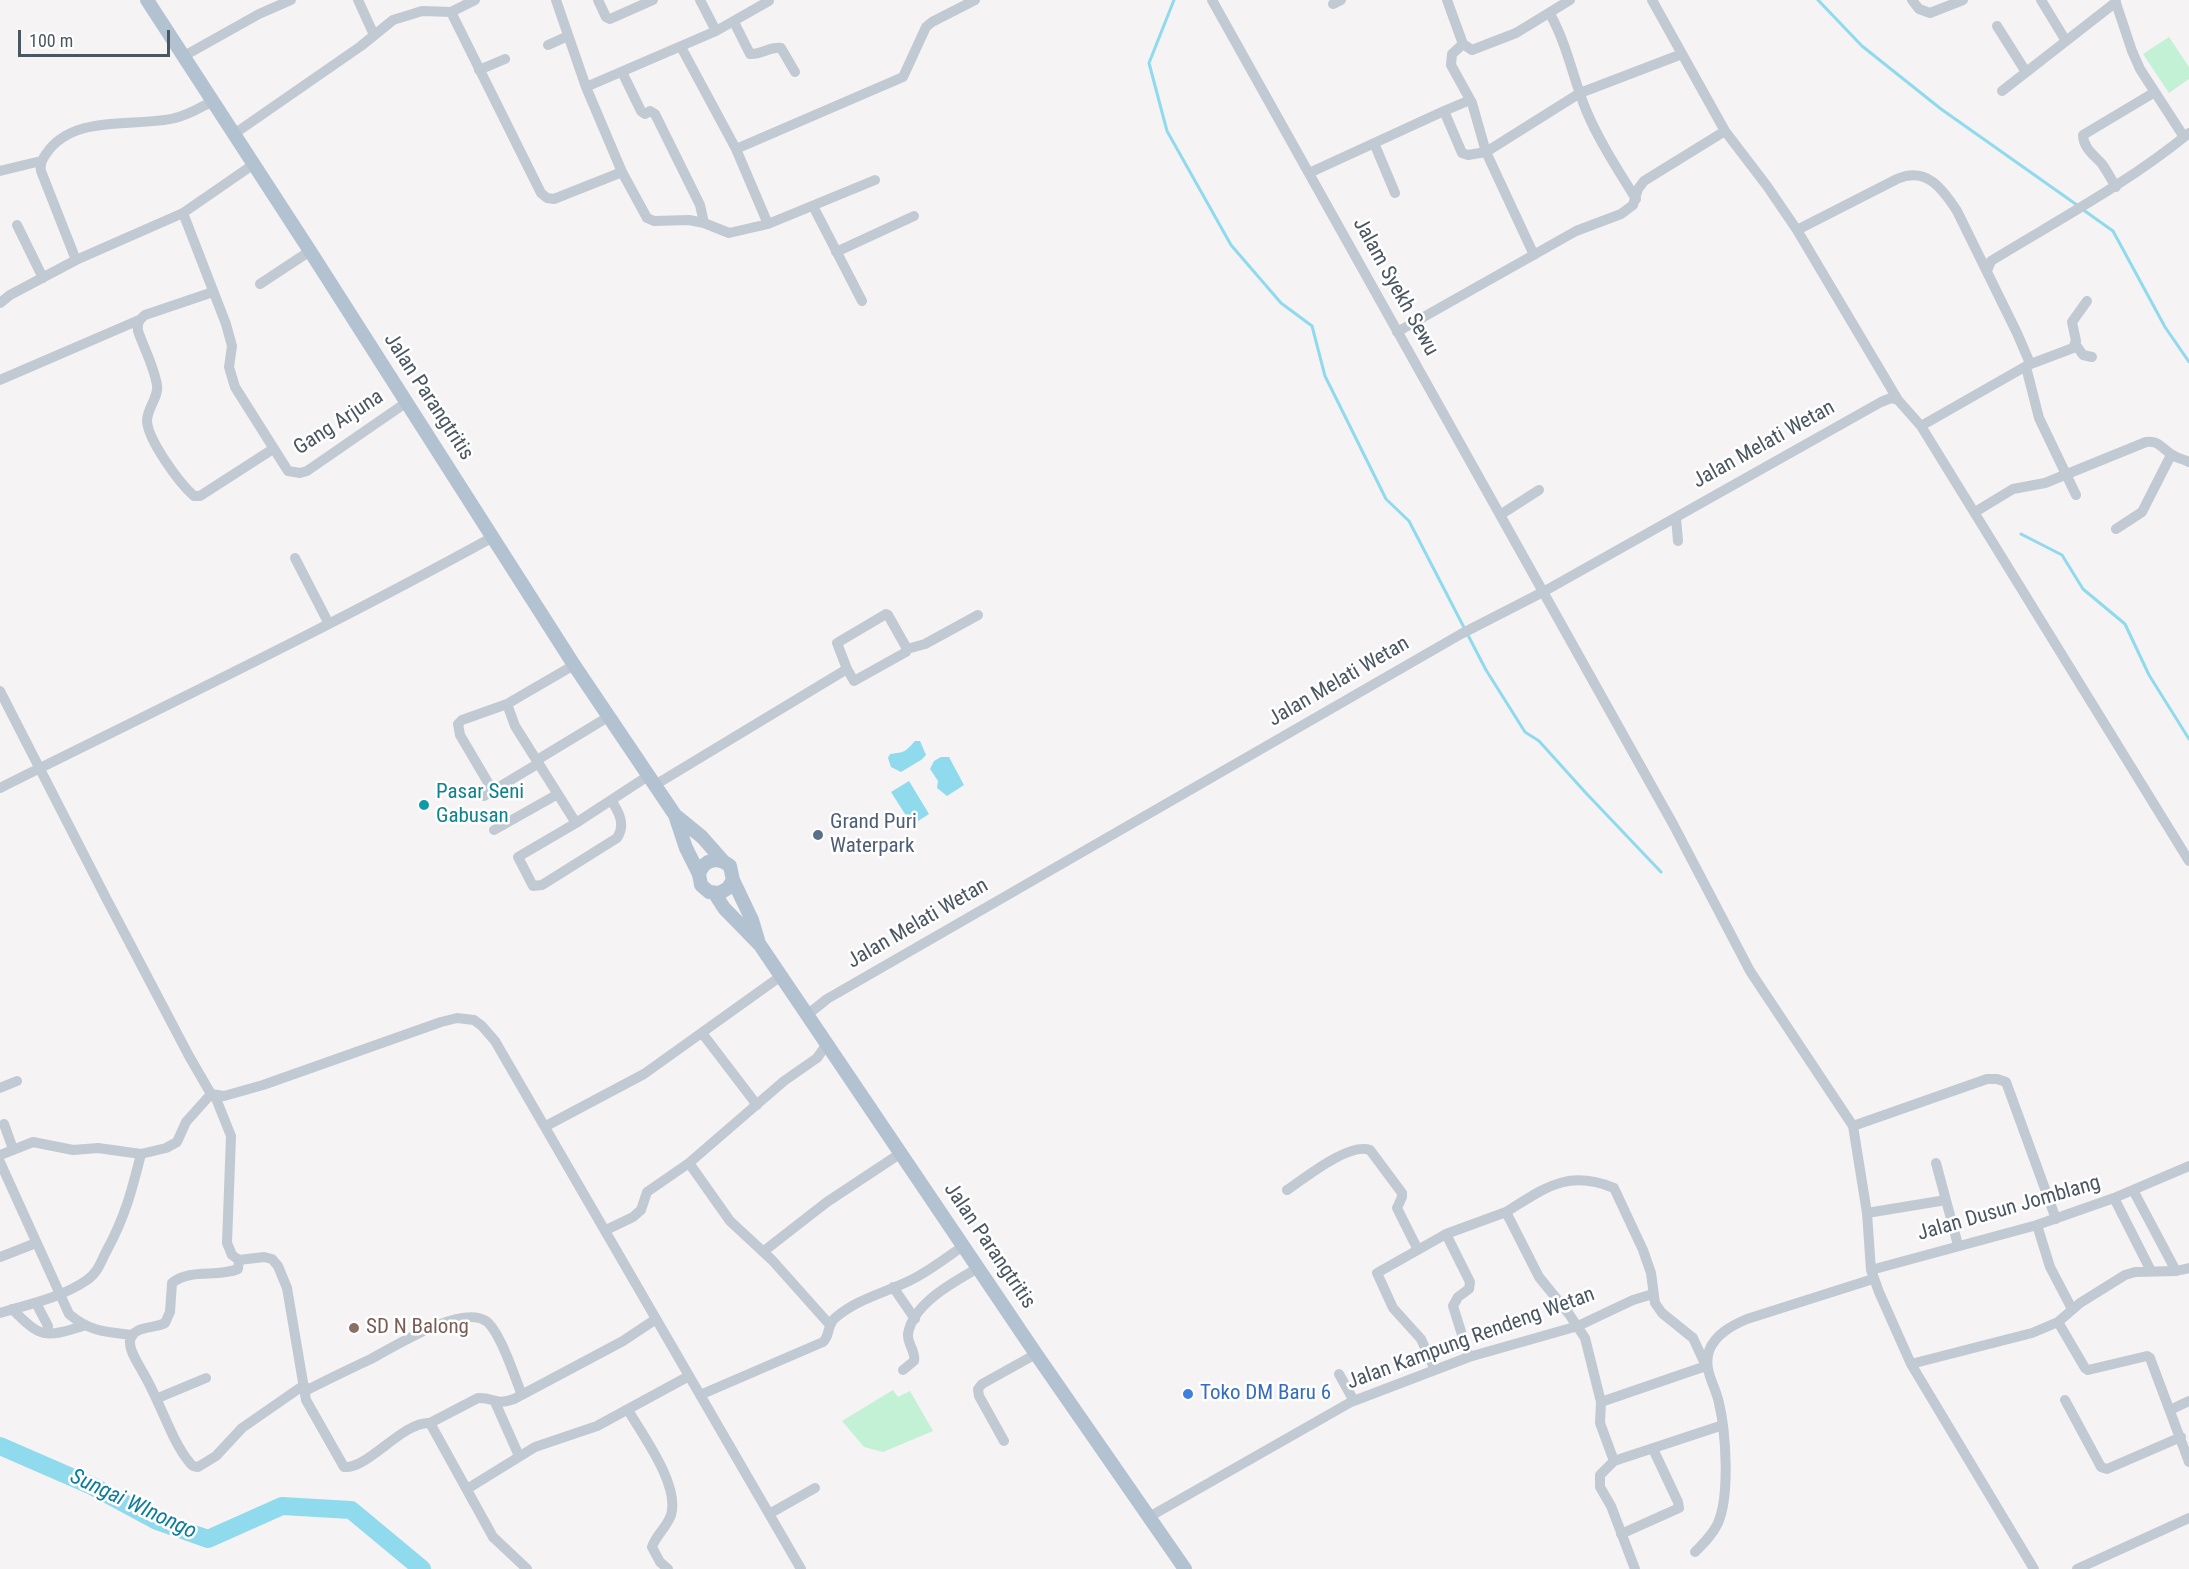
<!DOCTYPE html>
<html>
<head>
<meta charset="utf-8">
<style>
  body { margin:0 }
  #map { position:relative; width:2189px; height:1569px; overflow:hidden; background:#f5f3f3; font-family:"Roboto Condensed",sans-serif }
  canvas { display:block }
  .scale { position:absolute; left:18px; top:30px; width:152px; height:27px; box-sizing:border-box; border:3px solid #4a5661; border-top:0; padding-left:8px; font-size:18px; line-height:21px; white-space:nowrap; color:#4a5661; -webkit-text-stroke:4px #fff; paint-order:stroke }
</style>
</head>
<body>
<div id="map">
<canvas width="2189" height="1569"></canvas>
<div class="scale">100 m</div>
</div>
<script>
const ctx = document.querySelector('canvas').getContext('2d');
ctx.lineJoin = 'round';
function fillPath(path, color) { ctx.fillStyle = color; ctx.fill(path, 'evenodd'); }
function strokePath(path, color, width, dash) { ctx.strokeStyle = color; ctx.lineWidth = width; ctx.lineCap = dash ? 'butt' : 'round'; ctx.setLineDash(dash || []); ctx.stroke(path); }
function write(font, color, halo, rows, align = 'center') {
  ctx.font = font + ' "Roboto Condensed",sans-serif'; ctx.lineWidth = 5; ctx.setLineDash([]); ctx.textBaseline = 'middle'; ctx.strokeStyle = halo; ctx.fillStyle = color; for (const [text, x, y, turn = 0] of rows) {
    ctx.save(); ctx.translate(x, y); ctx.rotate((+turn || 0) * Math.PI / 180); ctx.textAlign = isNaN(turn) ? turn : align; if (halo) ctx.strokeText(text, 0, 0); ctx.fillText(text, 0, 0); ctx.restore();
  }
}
const green = new Path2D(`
  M 2169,37 L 2189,67 L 2189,79 L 2169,93 L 2143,54 Z
  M 893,1390 L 898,1397 L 910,1391 L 933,1431 L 883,1452 L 864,1447 L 842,1421 Z`);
const water = new Path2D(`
  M 915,741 L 920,741 L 926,755 L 921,760 L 901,772 L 891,767 L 888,758 L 890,754 C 905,752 904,753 915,741 Z
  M 941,757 L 949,757 L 964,785 L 947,796 L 937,788 L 938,781 L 930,769 L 934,761 Z
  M 909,781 L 929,814 L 912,825 L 891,792 Z`);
const stream = new Path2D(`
  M 1174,0 L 1149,63 L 1167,131 L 1231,245 L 1281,303 L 1312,326 L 1325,376 L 1386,499 L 1409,521 L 1486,670 L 1525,732 L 1539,741 L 1585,792 L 1661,872
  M 1818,0 L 1862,46 L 1941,109 L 2077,205
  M 2082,209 L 2113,231 L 2165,327 L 2189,362
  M 2021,534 L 2062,555 L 2083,589 L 2125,624 L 2149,675 L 2189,739`);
const river = new Path2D(`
  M 0,1446 L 92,1486 L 157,1521 L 208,1539 L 282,1506 L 351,1510 L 422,1569`);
const minor = new Path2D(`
  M 358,0 L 374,35
  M 556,0 L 586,87 L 716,31 L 769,1
  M 598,0 L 606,17 L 610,19 L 653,0
  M 700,0 L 716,31
  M 1212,0 L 1673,824 L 1750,971 L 1853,1126 L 1867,1213 L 1871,1270 L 1879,1292 L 1911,1364 L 2034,1569
  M 1447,0 L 1463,44 L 1472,50 L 1516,33 L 1570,0
  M 1652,0 L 1725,131
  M 1912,0 L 1919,9 L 1930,13 L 1963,0
  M 2041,0 L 2066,41
  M 2115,0 L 2132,51 L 2140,69 L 2184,137
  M 1333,4 L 1341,0
  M 451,12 L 541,193 L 547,198 L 554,199 L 622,172
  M 1550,14 C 1567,44 1573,78 1586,110 C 1599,141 1618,170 1636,199
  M 734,22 L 750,54 C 761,55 771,46 781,48 L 795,72
  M 1997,26 L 2026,72
  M 1463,44 L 1452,54 L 1451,65 L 1472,103 L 1486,152 L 1534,255
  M 548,45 L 568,36
  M 184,56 L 259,14 L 291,0
  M 479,70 L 505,59
  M 622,72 L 641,111 L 645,114 L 650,111 L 655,114 L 700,205 L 704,223
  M 586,87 L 622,172 L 647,218 L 654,221 L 689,220 L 704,223 L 729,233 L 768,224 L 736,149 L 681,47
  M 2002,91 L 2116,2
  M 1470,100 L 1444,111 L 1462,153 L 1468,155 L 1486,152 L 1580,93 L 1682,54
  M 234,134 L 361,46 L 393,20 L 422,11 L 451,12 L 475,0
  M 1374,143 L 1395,193
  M 736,149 L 903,77 L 926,27 L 932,22 L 975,0
  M 0,171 L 41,161
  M 1309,173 L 1444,111
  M 2116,187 C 2111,179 2107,171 2102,164 C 2095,156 2083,148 2083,135 L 2155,92
  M 813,206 L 862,301
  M 183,213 L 226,324 L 232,346 L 229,367 L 235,387 L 288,471 L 300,473 L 307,471 L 407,402
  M 768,224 L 875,180
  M 17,225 L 43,278
  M 1797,230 L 1897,179 C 1926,166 1942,188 1957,211 L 2017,333 L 2029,361 L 2028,365 L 1921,426
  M 836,252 L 914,216
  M 76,260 L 41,171 C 40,163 42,160 46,154 C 73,113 135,128 175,118 C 189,115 201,107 213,101
  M 1987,271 L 1991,261 C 2058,220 2128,183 2189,133
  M 260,284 L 310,251
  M 213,292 L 145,315 C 139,320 137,323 138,331 C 144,348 154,367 157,385 C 159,397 147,408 147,421 C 148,440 179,483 194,496 L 200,496 L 273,449
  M 0,303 L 10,295 L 76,260 L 183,213 L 254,164
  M 1397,332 L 1576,231 L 1621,214 L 1633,205 L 1638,189 L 1644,181 L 1725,131 L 1767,186 L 1797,230 L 1898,400 L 1921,426 L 2189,861
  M 2076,345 L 2083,355 L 2092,357
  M 2028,365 L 2073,348 L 2076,341 L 2072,322 L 2087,301
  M 2026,367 L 2039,418 L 2076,495
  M 0,380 L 139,320
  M 1975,512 L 2013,489 L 2045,483 L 2146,442 C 2159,440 2161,448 2171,454 C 2176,458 2183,459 2189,462
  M 1500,515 L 1539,490
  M 1676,518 L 1678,541
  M 2116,529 L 2142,512 L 2171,455
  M 295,558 L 329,624
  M 907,649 L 925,644 L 978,615
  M 0,691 L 106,898 L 189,1056 L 211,1094 L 224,1096 L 263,1085 L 441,1022 L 457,1018 L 474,1020 L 482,1026 L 495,1041 L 801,1569
  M 507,704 L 515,726 L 576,823
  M 537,760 L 608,717
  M 655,785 L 847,669 L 854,681 L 906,652 L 906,647 L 888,615 L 886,614 L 837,643 L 847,669
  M 0,788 C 165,706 331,626 493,537
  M 493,791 L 460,735 L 458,724 L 462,720 L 507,704 L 574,665
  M 484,796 L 539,763
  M 611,800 C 619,812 626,825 617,838 L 542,885 L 533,886 L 518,857 L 576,823 L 648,776
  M 494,830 L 558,794
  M 807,1015 L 827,999 L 1461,634 L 1543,592 L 1881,402 L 1891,398 L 1898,400
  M 702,1033 L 757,1105
  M 0,1088 L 17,1081
  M 215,1096 L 231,1136 L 227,1243 L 232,1255 L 239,1260 L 264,1257 L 272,1259 L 278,1266 L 287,1288 L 306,1400 L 344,1467 C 367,1470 403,1421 430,1423 L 493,1537 L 527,1569
  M 4,1124 L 13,1149
  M 546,1126 L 644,1074 L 781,976
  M 1853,1126 L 1987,1079 L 1997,1079 L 2006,1082 L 2056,1219
  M 0,1155 L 33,1142 L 73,1150 L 98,1148 L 141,1154 L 166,1148 L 177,1142 L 186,1122 L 211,1094
  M 0,1162 L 69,1314 C 90,1332 106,1332 133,1335
  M 689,1163 L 730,1221 L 772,1260 L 830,1325
  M 1936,1163 L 1958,1245
  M 1287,1190 C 1305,1178 1349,1142 1370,1150 L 1402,1193 L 1402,1197 L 1397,1208 L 1417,1248
  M 2133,1190 L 2176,1271
  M 2114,1198 L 2151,1271
  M 1867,1213 L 1946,1200
  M 2037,1225 L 2050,1267 L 2072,1309
  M 606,1230 L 633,1217 L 641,1210 L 647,1192 L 689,1163 L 784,1081 L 817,1058 L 827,1044
  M 1446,1234 L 1470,1282 L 1469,1289 L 1458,1297 L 1453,1306 L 1469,1357
  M 764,1251 L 827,1202 L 901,1153
  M 0,1257 L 36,1243
  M 239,1260 L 238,1269 C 216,1278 191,1268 172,1283 L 170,1312 L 165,1323 C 154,1329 133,1325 130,1341 C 129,1351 138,1363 142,1371 C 159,1398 171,1441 190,1463 C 193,1467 193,1466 198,1467 L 216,1456 L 242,1428 L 304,1385
  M 1871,1270 L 2037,1225 L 2114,1198 L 2189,1166
  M 893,1287 L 915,1319
  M 36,1303 L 48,1326
  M 12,1309 C 41,1338 44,1338 83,1326
  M 0,1313 C 29,1304 61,1298 87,1280 C 98,1273 101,1261 107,1250 C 125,1217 132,1190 141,1154
  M 2058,1322 L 2085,1368 L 2088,1370 L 2147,1356 L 2150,1358 L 2189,1462
  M 1911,1364 L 2032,1333 L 2058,1322 L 2080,1303 L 2125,1275 L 2135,1272 L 2176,1271 L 2189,1268
  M 903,1370 L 914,1361 C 916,1351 907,1344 908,1334 C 913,1303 954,1282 978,1268
  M 1435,1370 L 1421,1339 L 1393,1308 L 1377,1273 L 1446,1234 L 1506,1212
  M 1339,1374 L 1354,1401
  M 305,1391 C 327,1380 349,1369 371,1359 C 394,1347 461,1304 486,1321 C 500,1331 515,1378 522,1395
  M 700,1395 L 823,1342 C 830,1336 827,1325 835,1318 C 857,1299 884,1293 909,1281 C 928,1272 946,1258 963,1246
  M 158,1398 L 206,1378
  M 2065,1400 L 2101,1467 L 2107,1469 L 2181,1437
  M 495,1402 L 519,1456
  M 1601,1402 L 1706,1366 L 1693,1338 L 1662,1313 L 1655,1303 L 1651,1273 L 1643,1250 L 1614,1188 C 1567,1169 1545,1188 1506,1212 L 1539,1277 L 1569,1314 L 1585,1338 L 1601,1402 L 1600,1423 L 1614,1461
  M 628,1410 C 643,1436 680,1485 671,1515 C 667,1527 656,1535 652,1547 L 660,1562 L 668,1569
  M 2170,1410 L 2189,1401
  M 430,1423 L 478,1398 C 494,1397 495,1406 514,1399 L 623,1341 L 656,1319
  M 1004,1441 L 979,1396 L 978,1389 L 982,1384 L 1036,1354
  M 467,1489 L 535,1447 L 597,1426 L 689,1376
  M 769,1514 L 815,1488
  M 1149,1517 L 1351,1402 L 1469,1357 L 1578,1326 L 1633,1300 L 1653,1294
  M 1621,1534 L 1679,1508 L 1678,1502 L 1653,1449
  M 1695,1552 C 1704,1543 1713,1534 1718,1523 C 1730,1495 1726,1433 1719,1403 C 1715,1384 1703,1371 1709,1351 C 1715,1334 1733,1325 1747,1319 L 1873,1279
  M 1635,1569 L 1611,1506 L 1600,1487 L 1600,1475 L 1614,1461 L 1723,1425
  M 2077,1569 L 2189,1518`);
const major = new Path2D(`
  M 147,0 L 310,251 L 574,665 L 675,815 L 686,848 L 699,874 L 701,885 L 709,892 L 720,893 L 728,888 L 733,880 L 730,866 C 718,856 704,859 699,874
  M 675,815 L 702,837 L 724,862
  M 733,880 L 752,920 L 758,940
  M 715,894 L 724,908 L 760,945 L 1036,1354 L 1185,1569`);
const markers = [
  [424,805,6,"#0f9aa8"],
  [818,835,6,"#5c6f8a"],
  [354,1328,6,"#8d6e63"],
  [1188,1394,6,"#3f7fe0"]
];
const streetNames = [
  ["Jalam Syekh Sewu",1395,287,61],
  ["Jalan Parangtritis",428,397,57],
  ["Gang Arjuna",339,423,-33],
  ["Jalan Melati Wetan",1764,445,-29],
  ["Jalan Melati Wetan",1339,682,-30],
  ["Jalan Melati Wetan",918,924,-30],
  ["Jalan Dusun Jomblang",2009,1209,-16],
  ["Jalan Parangtritis",989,1246,56],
  ["Jalan Kampung Rendeng Wetan",1471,1339,-20]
];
const cultureNames = [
  ["Pasar Seni",436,793],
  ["Gabusan",436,817]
];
const serviceNames = [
  ["Grand Puri",830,823],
  ["Waterpark",830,847]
];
const educationNames = [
  ["SD N Balong",366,1328]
];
const shopNames = [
  ["Toko DM Baru 6",1200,1394]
];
const waterNames = [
  ["Sungai WInongo",133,1505,25]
];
fillPath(green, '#c3f1d5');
fillPath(water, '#90daee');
strokePath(stream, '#90daee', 3);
strokePath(river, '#90daee', 18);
strokePath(minor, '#c1cad2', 10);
strokePath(major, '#b3c2d1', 14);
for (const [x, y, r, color] of markers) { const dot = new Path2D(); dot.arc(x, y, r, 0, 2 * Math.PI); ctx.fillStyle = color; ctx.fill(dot); strokePath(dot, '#fff', 2); }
write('21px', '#4a5661', '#fff', streetNames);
write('21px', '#0d838f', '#fff', cultureNames, 'left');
write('21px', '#4e5e75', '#fff', serviceNames, 'left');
write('21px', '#785e54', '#fff', educationNames, 'left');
write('21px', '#366cbe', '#fff', shopNames, 'left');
write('italic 22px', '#0c7c9b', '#fff', waterNames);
</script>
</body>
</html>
